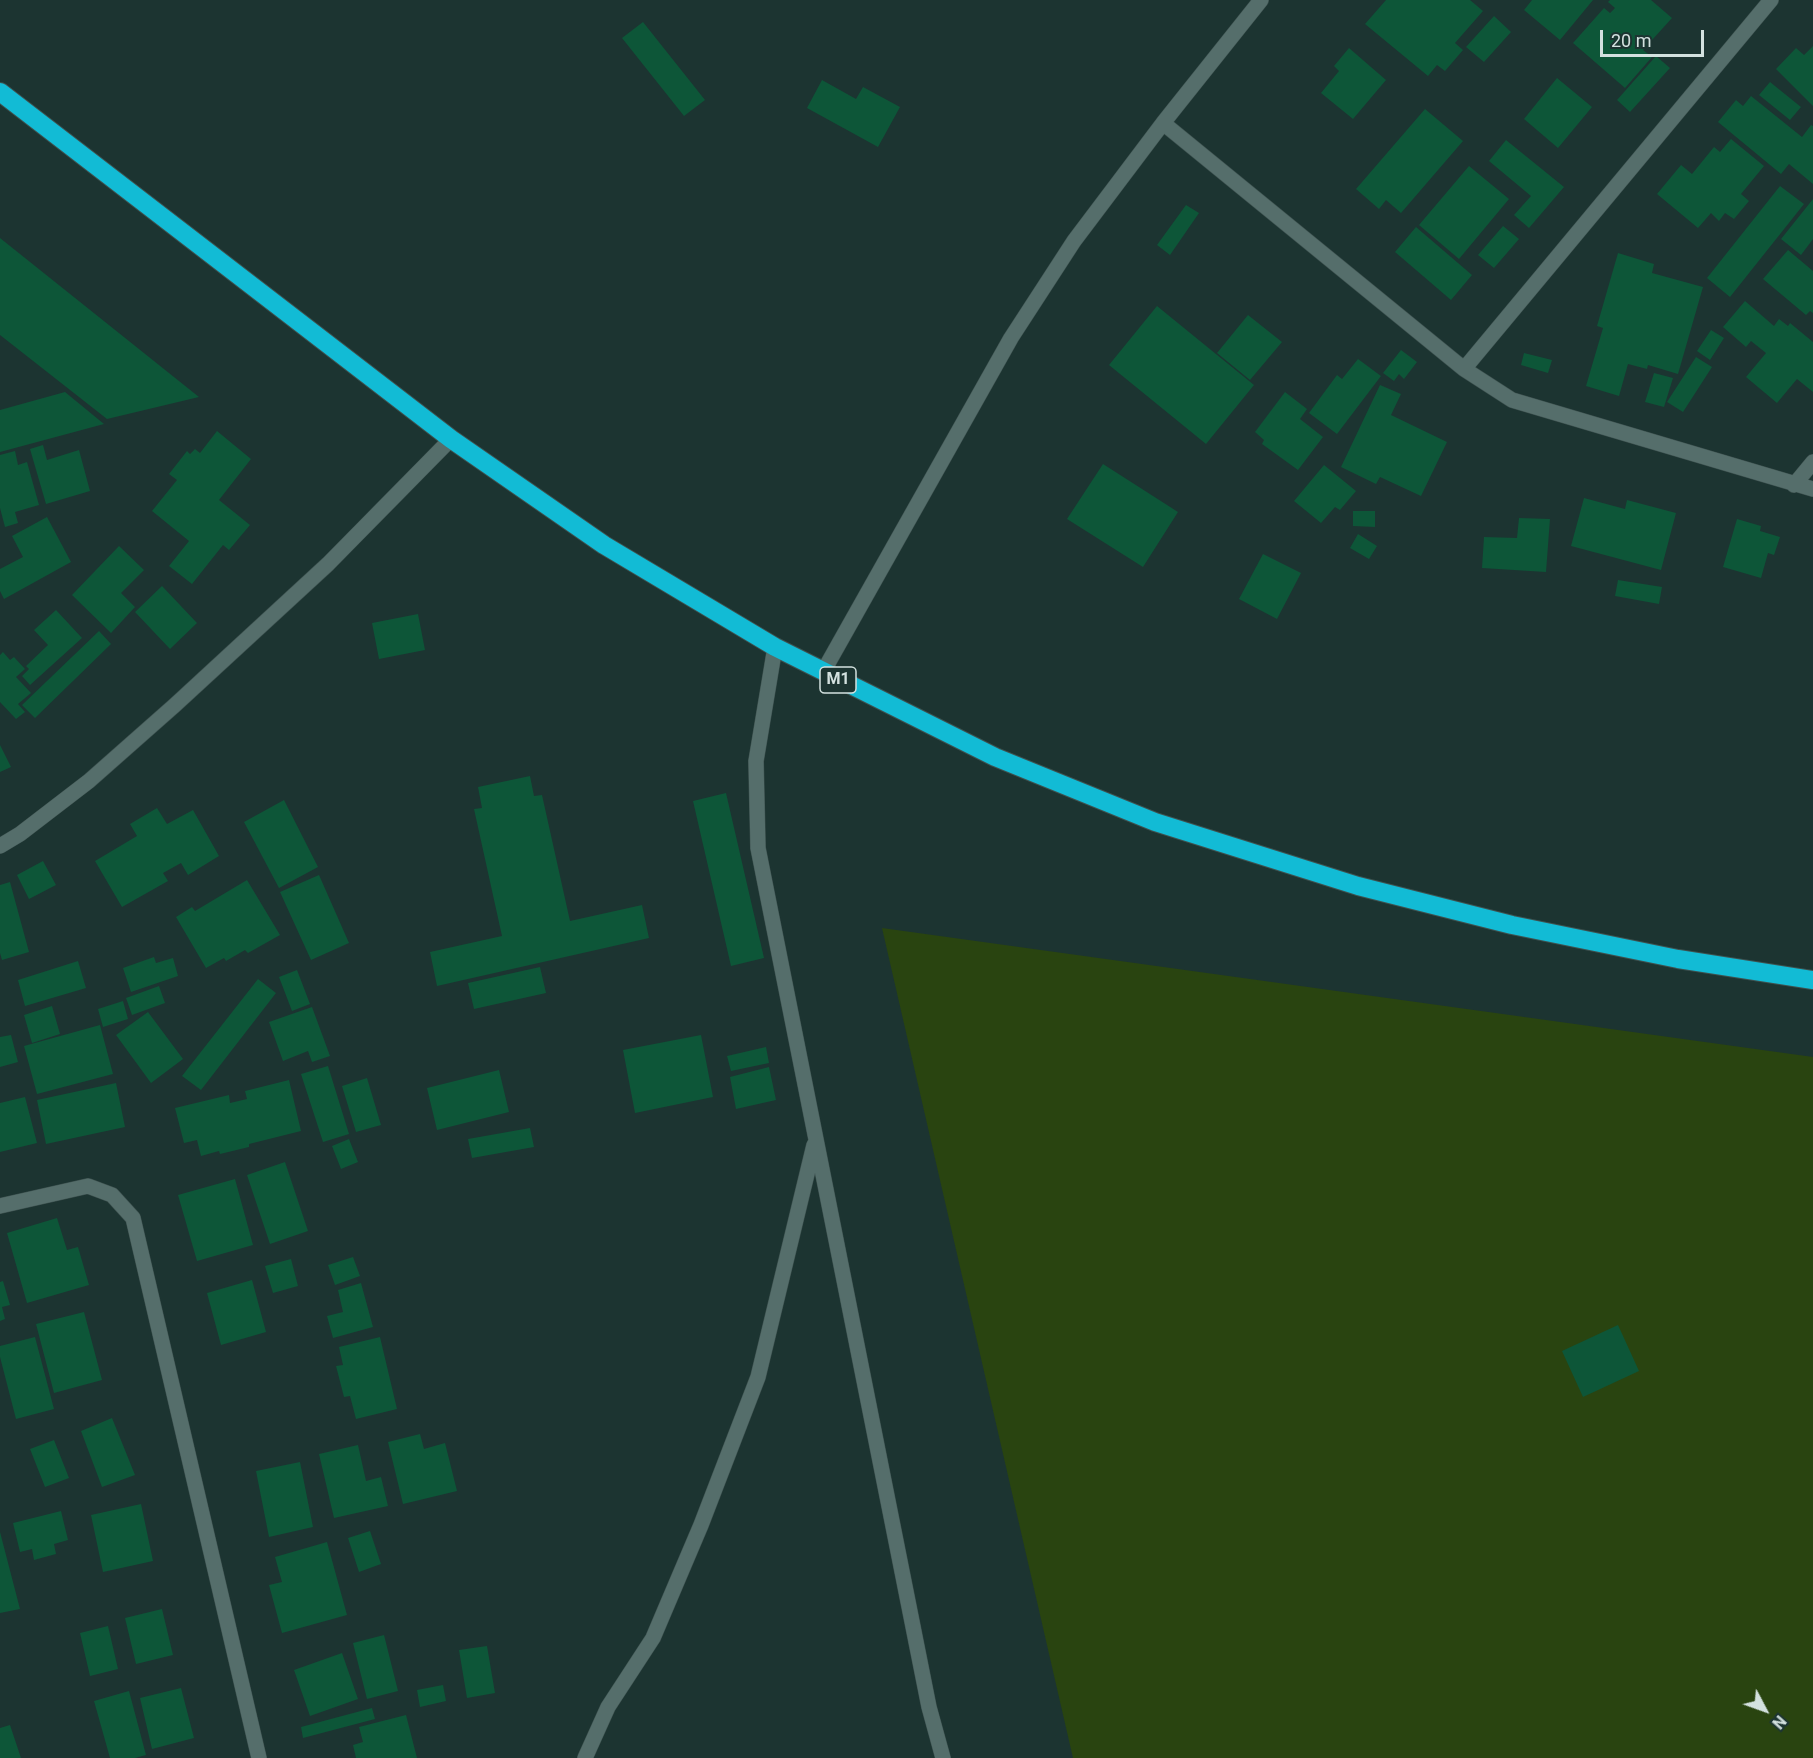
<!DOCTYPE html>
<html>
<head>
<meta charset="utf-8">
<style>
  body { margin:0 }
  #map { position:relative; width:1813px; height:1758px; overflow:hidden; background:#1c3431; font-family:Roboto,sans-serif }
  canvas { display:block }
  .north { position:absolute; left:1735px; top:1680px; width:60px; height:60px; -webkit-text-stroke:4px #1c3431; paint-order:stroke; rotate:131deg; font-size:16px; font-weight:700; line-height:24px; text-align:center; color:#d3e1df }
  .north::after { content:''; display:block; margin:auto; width:21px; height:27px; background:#d3e1df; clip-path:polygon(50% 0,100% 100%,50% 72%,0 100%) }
  .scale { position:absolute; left:1600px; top:30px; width:104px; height:27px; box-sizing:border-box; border:3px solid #d3e1df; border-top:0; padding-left:8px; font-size:18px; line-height:21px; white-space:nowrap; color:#d3e1df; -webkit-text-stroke:4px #1c3431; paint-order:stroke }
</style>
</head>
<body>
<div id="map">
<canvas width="1813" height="1758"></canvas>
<div class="north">N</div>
<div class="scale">20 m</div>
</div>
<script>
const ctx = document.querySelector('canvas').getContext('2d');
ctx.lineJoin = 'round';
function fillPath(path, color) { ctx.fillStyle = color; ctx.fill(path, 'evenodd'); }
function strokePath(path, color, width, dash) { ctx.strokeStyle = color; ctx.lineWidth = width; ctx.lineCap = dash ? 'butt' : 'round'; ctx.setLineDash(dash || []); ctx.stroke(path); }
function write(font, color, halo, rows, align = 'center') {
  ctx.font = font + ' Roboto,sans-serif'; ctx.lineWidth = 6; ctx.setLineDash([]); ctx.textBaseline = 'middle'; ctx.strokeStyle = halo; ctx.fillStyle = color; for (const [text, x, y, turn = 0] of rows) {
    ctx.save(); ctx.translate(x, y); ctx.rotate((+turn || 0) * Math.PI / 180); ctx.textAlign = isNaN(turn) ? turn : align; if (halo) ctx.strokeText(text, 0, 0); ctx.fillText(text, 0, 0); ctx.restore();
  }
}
const green = new Path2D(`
  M 882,928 L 1813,1057 L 1813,1758 L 1073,1758 Z`);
const building = new Path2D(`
  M 1386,0 L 1470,0 L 1483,11 L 1455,43 L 1463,50 L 1445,71 L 1437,65 L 1428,76 L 1365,24 Z
  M 1532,0 L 1593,0 L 1560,40 L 1524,10 Z
  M 1610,0 L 1651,0 L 1672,18 L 1643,50 L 1652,57 L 1625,88 L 1573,43 L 1604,8 L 1610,13 L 1615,8 L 1608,2 Z
  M 1494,16 L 1511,32 L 1484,62 L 1466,47 Z
  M 643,22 L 705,100 L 684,116 L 622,38 Z
  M 1813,46 L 1813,106 L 1776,69 L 1796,48 L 1804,55 Z
  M 1349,48 L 1386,80 L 1353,119 L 1321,93 L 1339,71 L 1334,66 Z
  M 1656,56 L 1670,68 L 1630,112 L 1617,100 Z
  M 1557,78 L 1592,107 L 1558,148 L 1524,119 Z
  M 822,80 L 856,99 L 863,87 L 900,107 L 878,147 L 807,108 Z
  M 1770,82 L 1801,107 L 1790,120 L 1759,95 Z
  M 1751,96 L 1802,137 L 1811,125 L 1813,126 L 1813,184 L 1789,164 L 1781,174 L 1718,122 L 1736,100 L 1743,106 Z
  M 1425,109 L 1463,141 L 1401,213 L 1386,200 L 1379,209 L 1356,189 Z
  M 1731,139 L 1764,166 L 1741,194 L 1749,201 L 1734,219 L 1725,213 L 1719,221 L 1711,213 L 1698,228 L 1657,194 L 1681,165 L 1692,174 L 1714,147 L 1720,152 Z
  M 1506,140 L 1564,187 L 1529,228 L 1514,215 L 1531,196 L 1489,161 Z
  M 1469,166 L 1509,199 L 1459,259 L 1419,225 Z
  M 1780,186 L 1804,204 L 1730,297 L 1707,278 Z
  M 1813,199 L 1813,239 L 1801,255 L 1781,239 Z
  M 1186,205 L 1199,213 L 1170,255 L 1157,245 Z
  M 1503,226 L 1519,239 L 1494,268 L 1478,255 Z
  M 1416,227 L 1472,275 L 1451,300 L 1395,252 Z
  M 0,238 L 199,397 L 107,419 L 0,335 Z
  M 1788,250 L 1813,271 L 1813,313 L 1810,311 L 1806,315 L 1763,279 Z
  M 1618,253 L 1654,264 L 1652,273 L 1703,287 L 1678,374 L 1648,365 L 1647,369 L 1628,364 L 1619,396 L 1586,386 L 1603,328 L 1597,326 Z
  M 1745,301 L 1774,326 L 1779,319 L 1788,326 L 1790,323 L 1813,342 L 1813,392 L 1797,379 L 1777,403 L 1746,377 L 1766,353 L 1751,341 L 1746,347 L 1723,327 Z
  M 1157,306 L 1254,385 L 1206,444 L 1109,365 Z
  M 1248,315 L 1282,342 L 1250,380 L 1217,353 Z
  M 1711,330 L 1724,338 L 1710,360 L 1697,351 Z
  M 1401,350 L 1417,362 L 1404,379 L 1399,374 L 1394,381 L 1383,373 Z
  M 1524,353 L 1552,360 L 1548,373 L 1521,365 Z
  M 1696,357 L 1712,367 L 1683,412 L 1667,402 Z
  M 1358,359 L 1381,376 L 1337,434 L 1309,413 L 1337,375 L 1342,379 Z
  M 1654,373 L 1673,378 L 1664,407 L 1645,402 Z
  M 1380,385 L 1401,394 L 1391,415 L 1447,442 L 1421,496 L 1380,477 L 1376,484 L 1341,467 Z
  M 65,392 L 104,424 L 0,452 L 0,410 Z
  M 1285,392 L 1307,409 L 1300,419 L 1323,437 L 1298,470 L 1262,444 L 1264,440 L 1255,432 Z
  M 217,431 L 251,459 L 219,500 L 250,525 L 229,550 L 223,545 L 192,584 L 169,566 L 189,541 L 152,511 L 177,480 L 169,474 L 187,451 L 190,454 L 195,449 L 200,453 Z
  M 43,445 L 47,460 L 79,450 L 90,491 L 46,504 L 30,449 Z
  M 15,451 L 18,465 L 27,462 L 39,505 L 15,512 L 18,523 L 5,527 L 0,508 L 0,455 Z
  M 1103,464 L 1178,512 L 1143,567 L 1067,519 Z
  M 1324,465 L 1356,491 L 1340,510 L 1335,507 L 1321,523 L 1294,501 Z
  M 1584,498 L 1625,509 L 1627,500 L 1676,513 L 1661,570 L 1571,546 Z
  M 1353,511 L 1375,511 L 1375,527 L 1353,526 Z
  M 47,517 L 71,562 L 4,599 L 0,591 L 0,569 L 23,557 L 12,536 Z
  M 1519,518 L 1550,519 L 1546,572 L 1482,568 L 1484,537 L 1517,538 Z
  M 1737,519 L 1761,526 L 1760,531 L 1780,537 L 1774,555 L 1768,553 L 1761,578 L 1723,567 Z
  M 1358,534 L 1377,546 L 1369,559 L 1350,548 Z
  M 119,546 L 144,570 L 121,593 L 135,607 L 111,633 L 72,595 Z
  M 1263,554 L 1301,573 L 1277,619 L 1239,599 Z
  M 1618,580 L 1662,587 L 1659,604 L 1615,596 Z
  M 162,586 L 197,623 L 170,649 L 135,612 Z
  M 56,610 L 82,638 L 30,685 L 22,676 L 29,669 L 26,666 L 48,645 L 34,630 Z
  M 418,614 L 425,650 L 379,659 L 372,623 Z
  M 99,631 L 111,644 L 35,718 L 22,705 Z
  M 3,652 L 10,660 L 14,657 L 25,669 L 16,677 L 31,693 L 18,704 L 25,712 L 16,719 L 0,702 L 0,655 Z
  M 0,745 L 11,767 L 0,772 Z
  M 530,776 L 534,796 L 542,795 L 570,921 L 642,905 L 649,938 L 437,986 L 430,952 L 502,936 L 474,809 L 482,808 L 478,787 Z
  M 726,793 L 764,958 L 731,966 L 693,801 Z
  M 284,800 L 318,867 L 279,888 L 244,822 Z
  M 157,808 L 167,824 L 193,810 L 219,856 L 188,875 L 181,863 L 163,873 L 168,881 L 122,907 L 95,861 L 137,836 L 130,824 Z
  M 43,861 L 56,885 L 29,899 L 17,875 Z
  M 319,875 L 349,943 L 311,960 L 280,892 Z
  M 247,880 L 280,935 L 248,953 L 245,950 L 226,961 L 224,958 L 206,968 L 176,917 L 192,907 L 195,911 Z
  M 10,882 L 29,952 L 2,960 L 0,953 L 0,885 Z
  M 154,957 L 156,963 L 173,958 L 178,976 L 131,992 L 123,968 Z
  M 78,961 L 86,988 L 25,1006 L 18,980 Z
  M 540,967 L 546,993 L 474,1009 L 468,983 Z
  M 297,970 L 310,1004 L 292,1011 L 279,977 Z
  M 258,979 L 276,993 L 201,1090 L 182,1076 Z
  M 159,986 L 165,1003 L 132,1015 L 126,998 Z
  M 123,1001 L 128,1019 L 103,1027 L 98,1009 Z
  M 52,1006 L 60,1034 L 32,1043 L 24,1015 Z
  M 312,1007 L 330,1056 L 312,1062 L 308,1051 L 283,1061 L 269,1022 Z
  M 148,1012 L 183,1059 L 151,1083 L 116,1035 Z
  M 100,1025 L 113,1074 L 37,1094 L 24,1046 Z
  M 11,1035 L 18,1062 L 0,1067 L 0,1037 Z
  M 701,1035 L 713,1097 L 635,1113 L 623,1050 Z
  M 766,1047 L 769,1063 L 731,1071 L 727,1056 Z
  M 328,1066 L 349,1134 L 323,1142 L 301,1074 Z
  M 769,1067 L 776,1100 L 736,1109 L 730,1077 Z
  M 499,1070 L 509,1112 L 437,1130 L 427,1088 Z
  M 367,1078 L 381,1125 L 356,1132 L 342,1086 Z
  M 289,1080 L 301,1131 L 249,1144 L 249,1147 L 220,1154 L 219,1151 L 201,1156 L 197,1140 L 184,1143 L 175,1108 L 229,1095 L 230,1103 L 247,1099 L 245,1091 Z
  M 116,1083 L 125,1127 L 46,1144 L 37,1100 Z
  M 25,1097 L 37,1143 L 0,1152 L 0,1103 Z
  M 530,1128 L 534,1147 L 472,1158 L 468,1139 Z
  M 349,1139 L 358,1162 L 341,1169 L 332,1146 Z
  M 285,1162 L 308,1231 L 270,1244 L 247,1175 Z
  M 235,1179 L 253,1245 L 197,1261 L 178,1195 Z
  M 57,1218 L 67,1250 L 78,1247 L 89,1285 L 27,1303 L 7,1233 Z
  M 353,1257 L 360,1276 L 335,1285 L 328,1265 Z
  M 291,1259 L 298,1286 L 273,1293 L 265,1266 Z
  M 252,1280 L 266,1332 L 221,1345 L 207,1293 Z
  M 3,1281 L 10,1305 L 2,1307 L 5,1319 L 0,1321 L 0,1282 Z
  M 361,1283 L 373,1327 L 333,1338 L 327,1316 L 343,1312 L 338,1290 Z
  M 84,1312 L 102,1380 L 54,1393 L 36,1324 Z
  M 1618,1325 L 1639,1371 L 1583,1397 L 1562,1351 Z
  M 35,1337 L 54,1409 L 16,1419 L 0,1357 L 0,1346 Z
  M 380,1337 L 397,1409 L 356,1419 L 350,1396 L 344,1397 L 336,1366 L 343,1365 L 339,1347 Z
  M 112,1418 L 135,1475 L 102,1487 L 81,1431 Z
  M 420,1434 L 424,1449 L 445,1443 L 457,1491 L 403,1504 L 388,1442 Z
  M 54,1440 L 69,1478 L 45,1487 L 30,1449 Z
  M 358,1445 L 366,1481 L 381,1477 L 388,1506 L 334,1518 L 319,1454 Z
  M 300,1462 L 313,1527 L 269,1537 L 256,1471 Z
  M 141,1504 L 153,1561 L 103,1572 L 91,1515 Z
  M 61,1511 L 68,1540 L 54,1544 L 56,1554 L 34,1560 L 32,1549 L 20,1552 L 13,1523 Z
  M 370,1531 L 381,1564 L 359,1572 L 348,1538 Z
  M 0,1532 L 20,1609 L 0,1613 Z
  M 327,1542 L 347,1615 L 282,1633 L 269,1585 L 282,1582 L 275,1557 Z
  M 162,1609 L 173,1655 L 136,1664 L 125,1618 Z
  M 108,1626 L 118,1669 L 90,1676 L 80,1633 Z
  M 384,1635 L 398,1691 L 367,1699 L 353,1643 Z
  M 487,1646 L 495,1693 L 467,1698 L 459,1650 Z
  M 342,1653 L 358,1699 L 310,1716 L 294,1670 Z
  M 443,1685 L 446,1701 L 420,1707 L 417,1690 Z
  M 181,1688 L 194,1738 L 152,1749 L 140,1698 Z
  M 129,1691 L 146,1755 L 135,1758 L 110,1758 L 94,1701 Z
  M 372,1708 L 375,1719 L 303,1738 L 301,1727 Z
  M 406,1715 L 417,1758 L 356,1758 L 353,1745 L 363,1742 L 359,1727 Z
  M 10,1725 L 21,1758 L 0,1758 L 0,1728 Z`);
const minor = new Path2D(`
  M 1163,123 L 1464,369 L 1512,400 L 1813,489
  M 1464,369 L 1771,0
  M 1794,485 L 1813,462
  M 775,647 L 756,761 L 758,848 L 929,1707 L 943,1758
  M 823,672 L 1011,338 L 1074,241 L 1163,123 L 1261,0
  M 0,846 L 20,834 L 89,781 L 175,705 L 328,564 L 451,439
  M 0,1206 L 88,1186 L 112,1195 L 133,1218 L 259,1758
  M 585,1758 L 608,1707 L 653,1638 L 701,1525 L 758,1377 L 814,1145`);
const highway = new Path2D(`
  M 0,92 L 451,439 L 604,545 L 775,647 L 995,757 L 1155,822 L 1358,886 L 1512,925 L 1678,959 L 1813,980`);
const shields = [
  [838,680,36]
];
const shieldNames = [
  ["M1",838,680]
];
fillPath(green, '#294410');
fillPath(building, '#0d5638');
strokePath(minor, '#3e5250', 16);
strokePath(highway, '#3e5250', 20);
strokePath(minor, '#556e6b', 15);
strokePath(highway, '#12bbd5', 18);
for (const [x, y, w] of shields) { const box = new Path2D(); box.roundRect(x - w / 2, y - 13, w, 26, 4.5); ctx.fillStyle = '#1c3431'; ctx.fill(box); strokePath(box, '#d3e1df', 1.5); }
write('bold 16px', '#d3e1df', null, shieldNames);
</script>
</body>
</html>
